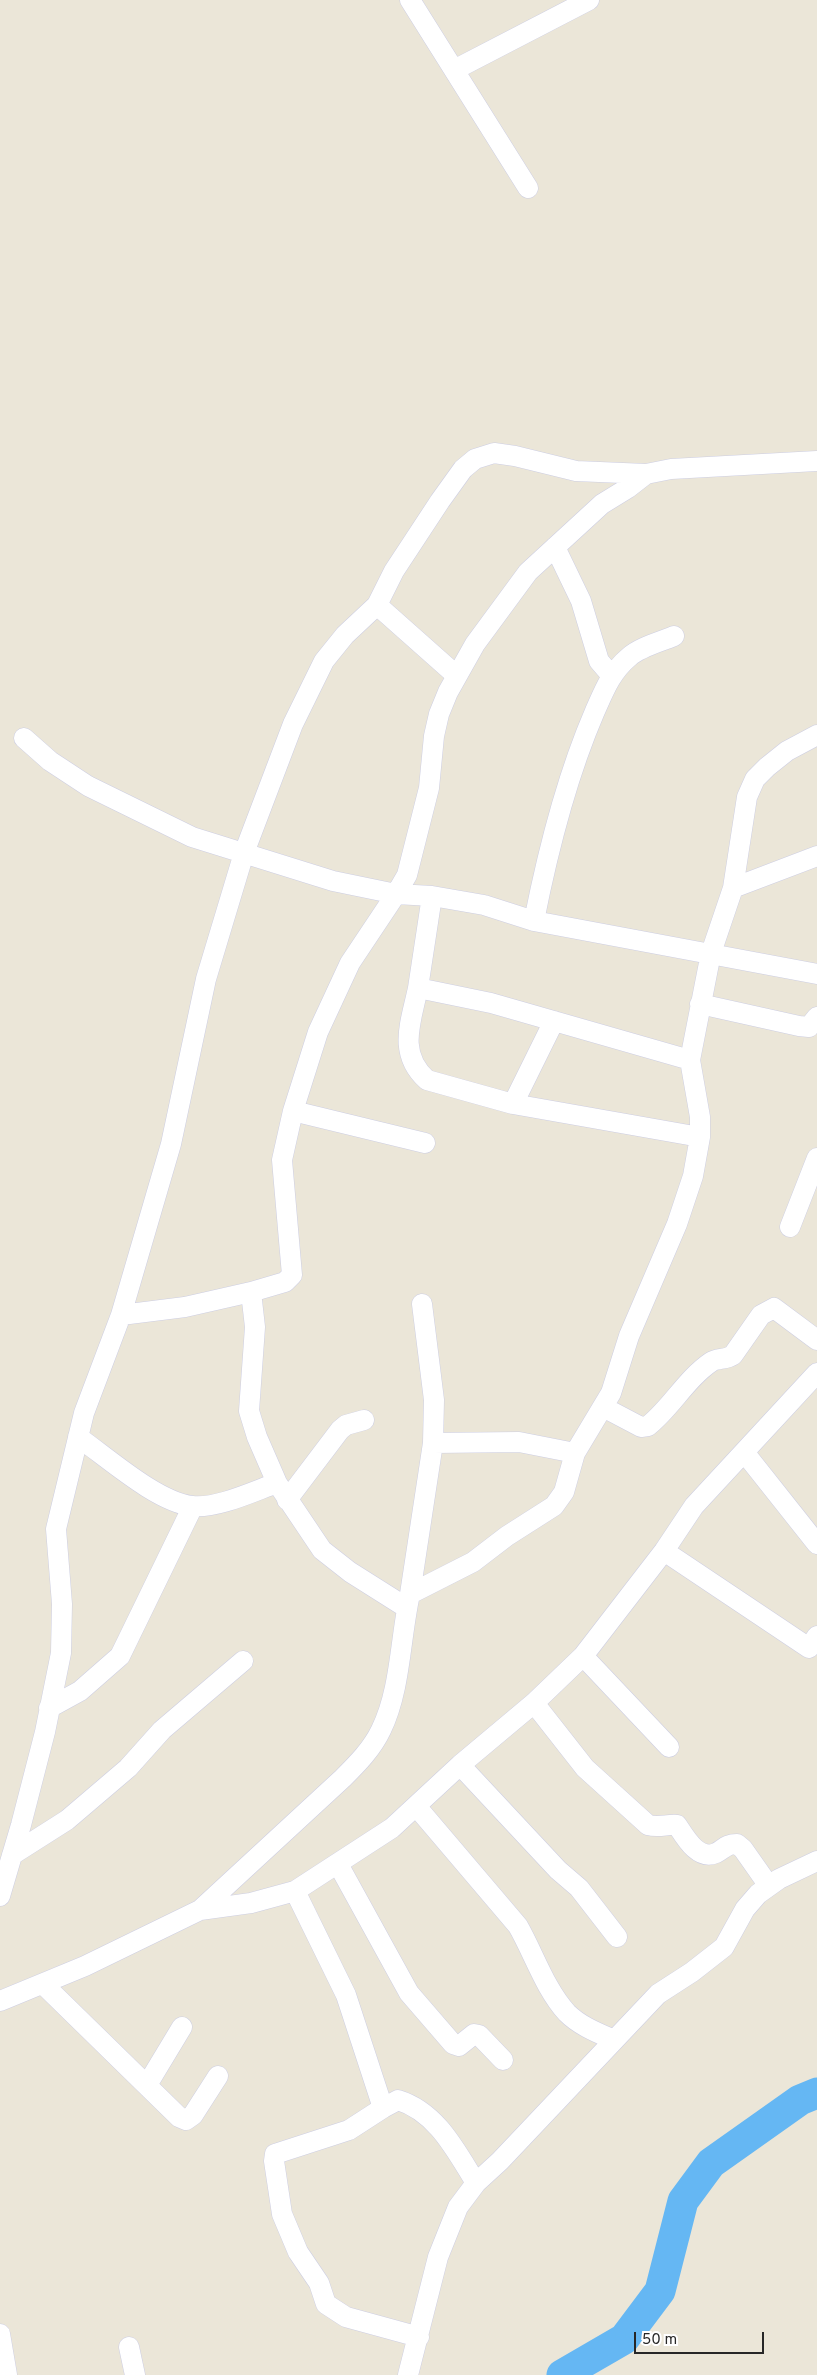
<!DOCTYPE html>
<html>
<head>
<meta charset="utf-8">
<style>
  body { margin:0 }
  #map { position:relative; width:817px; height:2375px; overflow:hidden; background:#ebe6d8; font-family:Overpass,sans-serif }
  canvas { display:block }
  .scale { position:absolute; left:634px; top:2332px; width:130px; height:22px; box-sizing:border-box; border:2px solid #272727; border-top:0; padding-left:6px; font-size:15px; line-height:18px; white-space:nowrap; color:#272727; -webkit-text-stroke:4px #fff; paint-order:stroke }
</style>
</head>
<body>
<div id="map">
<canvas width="817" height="2375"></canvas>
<div class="scale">50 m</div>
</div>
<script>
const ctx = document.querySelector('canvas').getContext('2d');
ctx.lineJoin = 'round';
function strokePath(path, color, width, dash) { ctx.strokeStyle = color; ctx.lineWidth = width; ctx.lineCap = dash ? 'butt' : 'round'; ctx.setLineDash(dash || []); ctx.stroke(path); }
const river = new Path2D(`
  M 562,2375 L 624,2339 L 660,2291 L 683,2201 L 711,2163 L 800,2100 L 817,2093`);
const street = new Path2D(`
  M 410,0 L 528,188
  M 454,70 L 589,0
  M 555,547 L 581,601 L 599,661 L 611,675
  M 377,605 L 457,676
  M 674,636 C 660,642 640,647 629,657 C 611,672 604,691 595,711 C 566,778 548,850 534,921 L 484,905 L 432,896 L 418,988 L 491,1003 L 690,1060
  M 24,738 L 50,761 L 88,786 L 192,837 L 333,881 L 396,894 L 350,963 L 318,1032 L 293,1111
  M 733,888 L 817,856
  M 432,896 L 396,894 L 407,875 L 429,788 L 434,736 L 439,714 L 448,692 L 475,644 L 528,572 L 602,504 L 628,488 L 646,474 L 671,469 L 817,461
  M 534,921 L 817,974
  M 418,988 C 411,1022 397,1053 427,1080 L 513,1104 L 700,1137
  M 700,1004 L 799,1026 L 809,1027 L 817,1017
  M 513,1104 L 554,1021
  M 790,1227 L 817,1158
  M 422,1304 L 434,1400 L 433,1443
  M 121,1315 L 171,1144 L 206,979 L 244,853 L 293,724 L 324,661 L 345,635 L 377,605 L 394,571 L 440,501 L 463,469 L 475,459 L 494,453 L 515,456 L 576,471 L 646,474
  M 603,1407 L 641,1427 L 648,1426 C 671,1408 686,1379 711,1362 C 717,1358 726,1360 733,1355 L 761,1315 L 774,1308 L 817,1340
  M 78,1437 C 108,1458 157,1502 192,1506 C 217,1509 254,1491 277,1483
  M 744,1452 L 817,1544
  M 287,1500 L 340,1430 L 346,1425 L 364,1420
  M 664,1551 L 809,1648 L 817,1636
  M 410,1594 L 433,1443 L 519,1442 L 575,1453 L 611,1393 L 629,1336 L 677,1224 L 693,1176 L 700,1137 L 700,1117 L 690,1060 L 711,953 L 733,888 L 747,797 L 755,779 L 767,767 L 787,751 L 817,735
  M 407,1608 L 350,1572 L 322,1550 L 277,1483 L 257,1437 L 249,1411 L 255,1327 L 251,1292 L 285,1282 L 292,1275 L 282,1160 L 293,1111 L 425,1143
  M 583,1656 L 669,1747
  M 534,1703 L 585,1768 L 648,1825 C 659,1828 667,1824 677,1825 C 685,1837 698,1861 716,1853 C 724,1849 726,1844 737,1844 L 743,1849 L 769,1886
  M 49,1708 L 80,1691 L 120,1656 L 193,1506
  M 460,1765 L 558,1870 L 579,1888 L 617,1937
  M 416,1806 L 518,1926 C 534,1954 545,1989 567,2013 C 580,2026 598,2033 614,2040
  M 12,1855 L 67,1820 L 128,1768 L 162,1730 L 243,1661
  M 338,1864 L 409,1993 L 453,2044 L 459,2046 L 474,2034 L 479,2035 L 503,2060
  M 295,1891 L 346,1995 L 383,2108 L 349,2130 L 275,2154 L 274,2161 L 282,2214 L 298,2252 L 319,2283 L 326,2304 L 346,2317 L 419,2337
  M 0,1896 L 21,1825 L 45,1732 L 61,1653 L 62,1604 L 56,1529 L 84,1413 L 121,1315 L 185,1307 L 251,1292
  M 200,1910 L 343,1778 C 357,1764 372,1749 381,1730 C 401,1689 400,1638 410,1594 L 473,1562 L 507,1536 L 554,1506 L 564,1492 L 575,1453
  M 43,1984 L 179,2117 L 186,2120 L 193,2115 L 218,2076
  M 0,2001 L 85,1966 L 200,1910 L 251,1903 L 295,1891 L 392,1828 L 460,1765 L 534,1703 L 583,1656 L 664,1551 L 694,1506 L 817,1373
  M 147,2085 L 182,2027
  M 383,2108 L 398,2100 C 437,2112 456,2151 476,2183
  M 0,2334 L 7,2375
  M 129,2347 L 135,2375
  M 408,2375 L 438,2257 L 458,2207 L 476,2183 L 500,2161 L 658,1994 L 692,1972 L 724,1947 L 745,1909 L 758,1894 L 779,1879 L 817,1861`);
strokePath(river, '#65b7f3', 31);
strokePath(street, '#cdcee2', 21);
strokePath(street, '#fff', 20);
</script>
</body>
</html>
